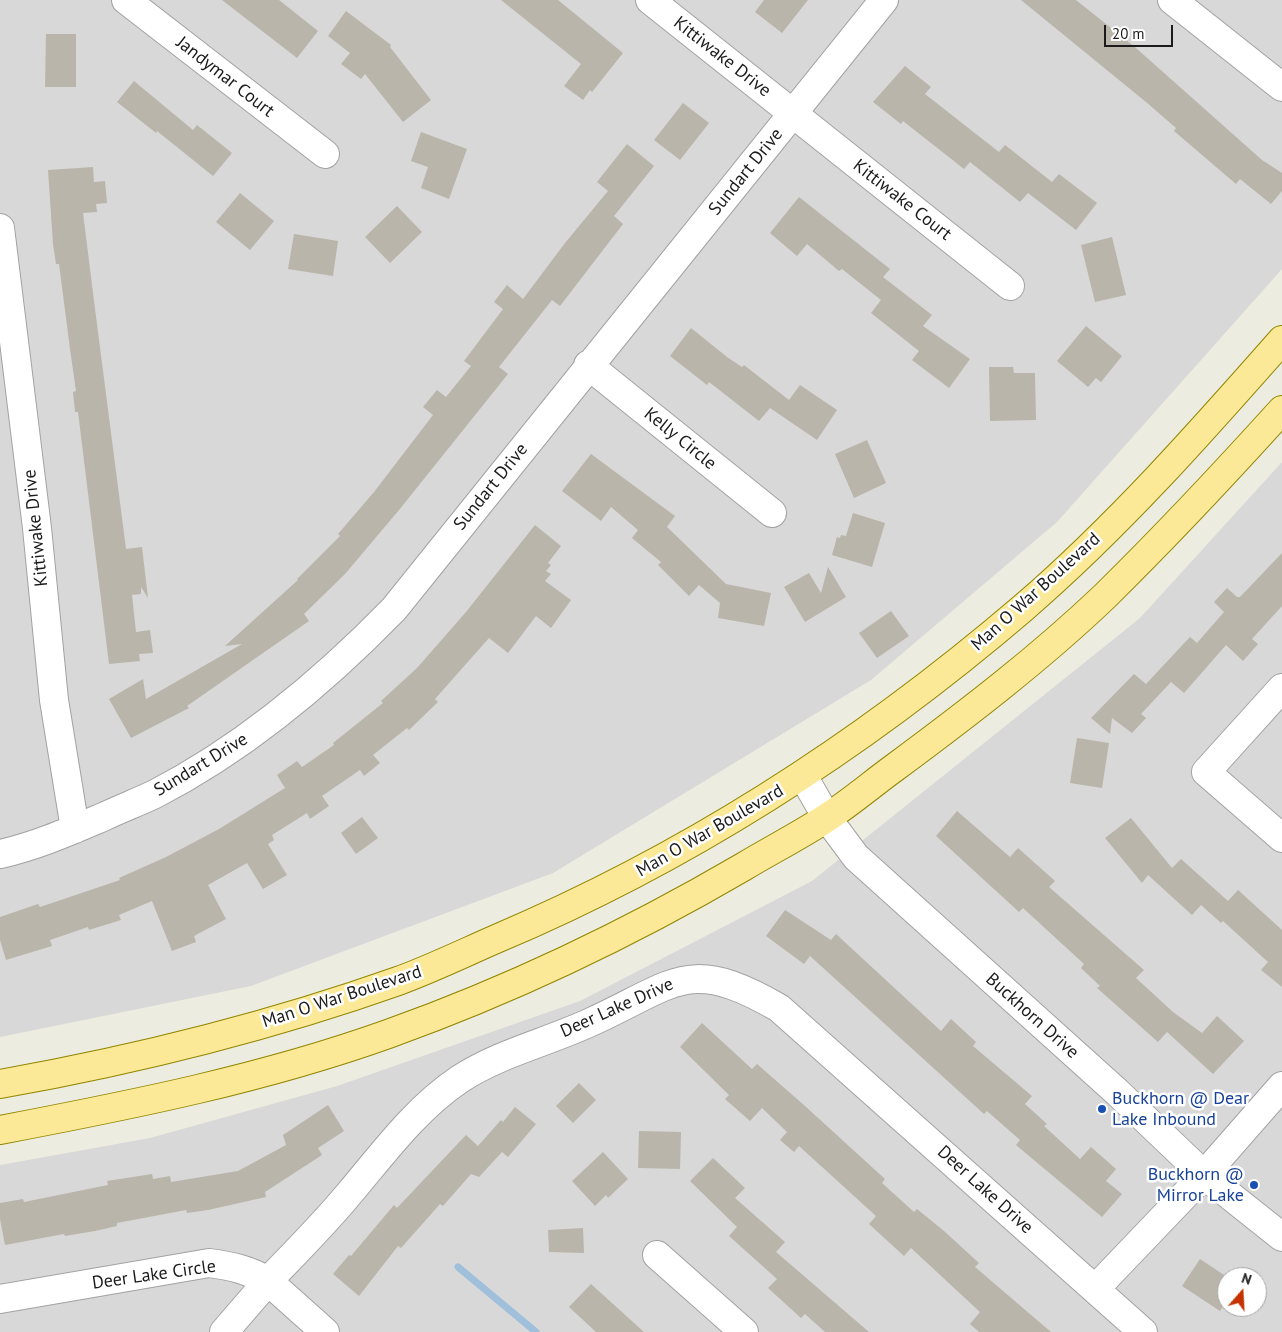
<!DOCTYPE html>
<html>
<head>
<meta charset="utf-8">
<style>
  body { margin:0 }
  #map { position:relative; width:1282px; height:1332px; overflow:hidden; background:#edece0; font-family:"PT Sans",sans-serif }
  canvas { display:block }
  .north { position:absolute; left:1217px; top:1267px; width:50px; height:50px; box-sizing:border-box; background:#fff; border:1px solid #a4a4a4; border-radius:50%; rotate:19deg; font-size:14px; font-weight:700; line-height:20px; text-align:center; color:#1b1b1b }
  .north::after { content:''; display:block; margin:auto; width:18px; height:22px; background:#c53301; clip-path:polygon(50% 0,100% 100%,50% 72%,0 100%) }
  .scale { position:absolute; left:1104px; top:25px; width:69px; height:22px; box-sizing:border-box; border:2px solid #1b1b1b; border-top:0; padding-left:6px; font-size:15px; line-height:18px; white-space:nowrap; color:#1b1b1b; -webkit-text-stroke:4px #fff; paint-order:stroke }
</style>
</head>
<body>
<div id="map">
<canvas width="1282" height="1332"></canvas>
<div class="north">N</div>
<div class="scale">20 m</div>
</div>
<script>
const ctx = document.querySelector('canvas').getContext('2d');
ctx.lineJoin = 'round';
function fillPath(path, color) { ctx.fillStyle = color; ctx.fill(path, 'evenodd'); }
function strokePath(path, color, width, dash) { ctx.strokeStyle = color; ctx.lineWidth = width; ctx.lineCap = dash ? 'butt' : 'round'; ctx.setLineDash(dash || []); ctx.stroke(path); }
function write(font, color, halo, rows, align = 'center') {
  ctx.font = font + ' "PT Sans",sans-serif'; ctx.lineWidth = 5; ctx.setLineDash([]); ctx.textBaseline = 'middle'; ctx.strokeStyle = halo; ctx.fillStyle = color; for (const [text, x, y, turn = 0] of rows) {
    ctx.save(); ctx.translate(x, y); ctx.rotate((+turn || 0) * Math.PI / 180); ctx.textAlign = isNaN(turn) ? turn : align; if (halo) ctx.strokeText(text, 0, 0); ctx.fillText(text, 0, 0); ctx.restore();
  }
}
const residential = new Path2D(`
  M 0,0 L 1282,0 L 1282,269 L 1057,522 L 871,680 L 553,873 L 251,986 L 0,1037 Z
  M 1282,462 L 1282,1332 L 0,1332 L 0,1165 L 150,1138 L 337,1086 L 580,1001 L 812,881 L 1140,618 ZM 1227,1277 L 1257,1277 L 1257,1307 L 1227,1307 Z`);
const stream = new Path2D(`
  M 458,1267 L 536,1332`);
const building = new Path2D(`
  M 222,0 L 279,0 L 318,31 L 297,58 Z
  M 501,0 L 558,0 L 623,53 L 592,92 L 590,90 L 583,100 L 564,86 L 581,64 Z
  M 764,0 L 808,0 L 782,33 L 755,12 Z
  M 1021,0 L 1076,0 L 1136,48 L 1262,160 L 1282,173 L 1282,191 L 1271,204 L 1240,179 L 1236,184 L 1174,131 L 1176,128 L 1146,102 Z
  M 346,11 L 391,45 L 390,47 L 431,100 L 403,122 L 365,74 L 361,79 L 341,64 L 350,53 L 328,36 Z
  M 46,34 L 76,34 L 76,87 L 45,87 Z
  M 905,66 L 931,87 L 925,94 L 999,152 L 1005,145 L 1052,182 L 1059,174 L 1097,203 L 1076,230 L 1028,193 L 1020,202 L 970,162 L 964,169 L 903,121 L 901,124 L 873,102 Z
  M 134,81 L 193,130 L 197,125 L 232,153 L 213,176 L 157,131 L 156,133 L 117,102 Z
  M 683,103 L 709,123 L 680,160 L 654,140 Z
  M 421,132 L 467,149 L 449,199 L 421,188 L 428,167 L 411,161 Z
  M 627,144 L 654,166 L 614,216 L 623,224 L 560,306 L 552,300 L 499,367 L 508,374 L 399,510 L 345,574 L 304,614 L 309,621 L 187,706 L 189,708 L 131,738 L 109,699 L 143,679 L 146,699 L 242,644 L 225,646 L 298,580 L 297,579 L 340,536 L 338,534 L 374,492 L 433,415 L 423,407 L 437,390 L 446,397 L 471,366 L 464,361 L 503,309 L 494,302 L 507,285 L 523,299 L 565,243 L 608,191 L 597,182 Z
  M 93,167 L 94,182 L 105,181 L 107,203 L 96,204 L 97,212 L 83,213 L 94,301 L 126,549 L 142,547 L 148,598 L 141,587 L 141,594 L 132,595 L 136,632 L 150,630 L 153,653 L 139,654 L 140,661 L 109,664 L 78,412 L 75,412 L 73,392 L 76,391 L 70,349 L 59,264 L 56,264 L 53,244 L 48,170 Z
  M 240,193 L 274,221 L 250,250 L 216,222 Z
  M 799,197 L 890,269 L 883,277 L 932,315 L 923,326 L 970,359 L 949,388 L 912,360 L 919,351 L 871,313 L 881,300 L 842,269 L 839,271 L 807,244 L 797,256 L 770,233 Z
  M 397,206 L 422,232 L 390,263 L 365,237 Z
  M 294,234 L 338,241 L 333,276 L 288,269 Z
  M 1112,237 L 1126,295 L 1095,302 L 1081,245 Z
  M 1086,326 L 1122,356 L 1101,382 L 1096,378 L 1088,387 L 1057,361 Z
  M 691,328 L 727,357 L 742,367 L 744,365 L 789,400 L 800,385 L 837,410 L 817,440 L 770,408 L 759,421 L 709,382 L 707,385 L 670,356 Z
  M 989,367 L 1013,367 L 1014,373 L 1035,373 L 1036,420 L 990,421 Z
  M 867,440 L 886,483 L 854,498 L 835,454 Z
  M 591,454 L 675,516 L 667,527 L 726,584 L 771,593 L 764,626 L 718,618 L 720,603 L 699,585 L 689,596 L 658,565 L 661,562 L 632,538 L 638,530 L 611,507 L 601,521 L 562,491 Z
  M 853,513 L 885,523 L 872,567 L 832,555 L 837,537 L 840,538 L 841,535 L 846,536 Z
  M 535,525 L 561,546 L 548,563 L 551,565 L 546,571 L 551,574 L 545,581 L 571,600 L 551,628 L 536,616 L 508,653 L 489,638 L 435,699 L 438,702 L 409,730 L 407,728 L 373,755 L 380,763 L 364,776 L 360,770 L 322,796 L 329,806 L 310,819 L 307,813 L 272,835 L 274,840 L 268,844 L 287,875 L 263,889 L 247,863 L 208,885 L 226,919 L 194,936 L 196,942 L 172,951 L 152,901 L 119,915 L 121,920 L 89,930 L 88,927 L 50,940 L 52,946 L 6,960 L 0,940 L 0,917 L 38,904 L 40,907 L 120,880 L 119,878 L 166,857 L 219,829 L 285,788 L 277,775 L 297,761 L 302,767 L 334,745 L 333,743 L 383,703 L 381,701 L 417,668 L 466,612 Z
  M 1282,553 L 1282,606 L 1252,639 L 1258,644 L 1243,661 L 1226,645 L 1184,693 L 1171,682 L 1141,714 L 1146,718 L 1132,733 L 1112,718 L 1110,734 L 1091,718 L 1134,674 L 1146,684 L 1190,637 L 1197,643 L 1224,612 L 1214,602 L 1227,588 L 1237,597 L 1240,597 Z
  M 828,567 L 846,597 L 805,622 L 784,587 L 809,573 L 821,593 Z
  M 891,611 L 909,636 L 877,658 L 859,633 Z
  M 1077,738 L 1109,743 L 1102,788 L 1070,783 Z
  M 957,811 L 1010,857 L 1018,848 L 1055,881 L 1049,887 L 1144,970 L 1136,978 L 1173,1012 L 1202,1033 L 1217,1016 L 1244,1041 L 1213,1074 L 1167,1032 L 1158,1042 L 1097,988 L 1100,986 L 1081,968 L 1084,964 L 1023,908 L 1019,912 L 936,836 Z
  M 362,817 L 378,838 L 356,854 L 341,833 Z
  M 1131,818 L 1172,868 L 1181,859 L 1228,901 L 1238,890 L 1282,930 L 1282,987 L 1261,970 L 1268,962 L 1223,921 L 1221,923 L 1201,905 L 1192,915 L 1148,875 L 1142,883 L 1105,838 Z
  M 785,910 L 831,940 L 836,934 L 941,1031 L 951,1019 L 976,1042 L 973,1046 L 1032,1096 L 1025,1104 L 1047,1124 L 1044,1126 L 1080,1159 L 1091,1147 L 1116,1169 L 1106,1181 L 1122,1194 L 1102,1217 L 1016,1145 L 1020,1140 L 987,1111 L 984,1114 L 810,956 L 804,964 L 766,936 Z
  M 702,1023 L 752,1069 L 757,1064 L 805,1106 L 885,1179 L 882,1183 L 914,1212 L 917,1209 L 944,1231 L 979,1263 L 975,1267 L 1051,1332 L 979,1332 L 970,1324 L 980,1312 L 911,1248 L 904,1256 L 869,1224 L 876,1216 L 799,1146 L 794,1152 L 780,1140 L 787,1132 L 762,1108 L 750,1121 L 725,1099 L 729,1095 L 680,1047 Z
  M 579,1083 L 596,1100 L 573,1123 L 556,1106 Z
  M 328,1105 L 344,1131 L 318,1148 L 322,1155 L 265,1192 L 266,1197 L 208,1210 L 187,1213 L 186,1210 L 117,1223 L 117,1226 L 95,1231 L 65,1236 L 64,1234 L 5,1245 L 0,1219 L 0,1203 L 23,1199 L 24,1202 L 108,1185 L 107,1181 L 152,1174 L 153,1179 L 170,1176 L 171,1182 L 238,1171 L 286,1145 L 283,1135 Z
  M 515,1107 L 536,1124 L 508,1157 L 502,1152 L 479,1177 L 471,1174 L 443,1206 L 440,1204 L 401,1248 L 398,1246 L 359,1296 L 333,1274 L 349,1255 L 351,1256 L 394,1205 L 397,1208 L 466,1135 L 478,1146 L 501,1120 L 503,1122 Z
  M 639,1131 L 681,1132 L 680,1169 L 638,1168 Z
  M 603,1152 L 628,1179 L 608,1198 L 606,1195 L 595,1206 L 572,1181 Z
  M 713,1158 L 745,1188 L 735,1198 L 785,1242 L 776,1252 L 869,1332 L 825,1332 L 805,1314 L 801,1318 L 768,1288 L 777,1279 L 729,1236 L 737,1227 L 690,1181 Z
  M 583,1228 L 584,1253 L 549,1252 L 548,1230 Z
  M 1200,1259 L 1227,1277 L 1227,1300 L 1220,1311 L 1182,1286 Z
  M 591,1284 L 644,1332 L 596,1332 L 569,1307 Z`);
const minor = new Path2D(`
  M 126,0 L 325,154
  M 650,0 L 1010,286
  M 1172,0 L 1282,87
  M 0,228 L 37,528 L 54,700 L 75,829
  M 588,365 L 772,513
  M 1282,688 L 1206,772 L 1282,838
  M 803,776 L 827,818 L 856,857 L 1117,1092 L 1204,1175 L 1282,1237
  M 0,854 C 36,846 70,831 103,817 C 120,809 138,802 155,794 C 246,747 324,681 394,609 L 884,0
  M 657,1255 L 744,1332
  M 1096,1288 L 1204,1175 L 1282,1086
  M 0,1299 L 209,1263 C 232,1266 249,1270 268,1281 L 224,1332
  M 325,1332 L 268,1281 C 295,1253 323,1225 348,1195 C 382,1155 415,1109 460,1079 C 500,1053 548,1042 591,1022 C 675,984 688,955 779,1008 L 1143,1332`);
const major = new Path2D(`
  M 0,1084 C 135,1060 268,1027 398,981 C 431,969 464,953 496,939 C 690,857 863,745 1023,608 C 1117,527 1200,433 1282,340
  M 0,1130 C 131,1105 262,1079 388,1034 C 511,990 630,933 743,867 C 771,850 801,835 828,817 C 851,802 872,784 894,768 C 967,714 1040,658 1105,596 C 1166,536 1225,473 1282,410`);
const markers = [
  [1102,1109,5,"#1a4fb4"],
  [1254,1185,5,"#1a4fb4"]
];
const streetNames = [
  ["Kittiwake Drive",722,57,38],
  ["Jandymar Court",225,77,38],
  ["Sundart Drive",746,172,-51],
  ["Kittiwake Court",902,200,38],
  ["Kelly Circle",680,439,39],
  ["Sundart Drive",491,487,-51],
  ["Kittiwake Drive",36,528,-96],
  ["Man O War Boulevard",1036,592,-42],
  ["Sundart Drive",201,765,-31],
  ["Man O War Boulevard",710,831,-30],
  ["Man O War Boulevard",342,997,-18],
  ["Deer Lake Drive",617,1008,-24],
  ["Buckhorn Drive",1032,1016,42],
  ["Deer Lake Drive",985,1190,42],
  ["Deer Lake Circle",154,1275,-8]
];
const transitNames = [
  ["Buckhorn @ Dear",1112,1099],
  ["Lake Inbound",1112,1120],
  ["Buckhorn @",1244,1175,"right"],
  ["Mirror Lake",1244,1196,"right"]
];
fillPath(residential, '#d9d8d8');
strokePath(stream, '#a0bfdb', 7);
fillPath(building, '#b9b5aa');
strokePath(minor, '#a2a2a2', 30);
strokePath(major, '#918601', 30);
strokePath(minor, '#fff', 28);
strokePath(major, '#fbe997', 28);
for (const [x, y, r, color] of markers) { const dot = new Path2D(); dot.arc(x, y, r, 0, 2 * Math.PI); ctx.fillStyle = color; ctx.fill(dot); strokePath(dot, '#fff', 2); }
write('18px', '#1b1b1b', '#fff', streetNames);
write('18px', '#164399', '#fff', transitNames, 'left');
</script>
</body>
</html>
